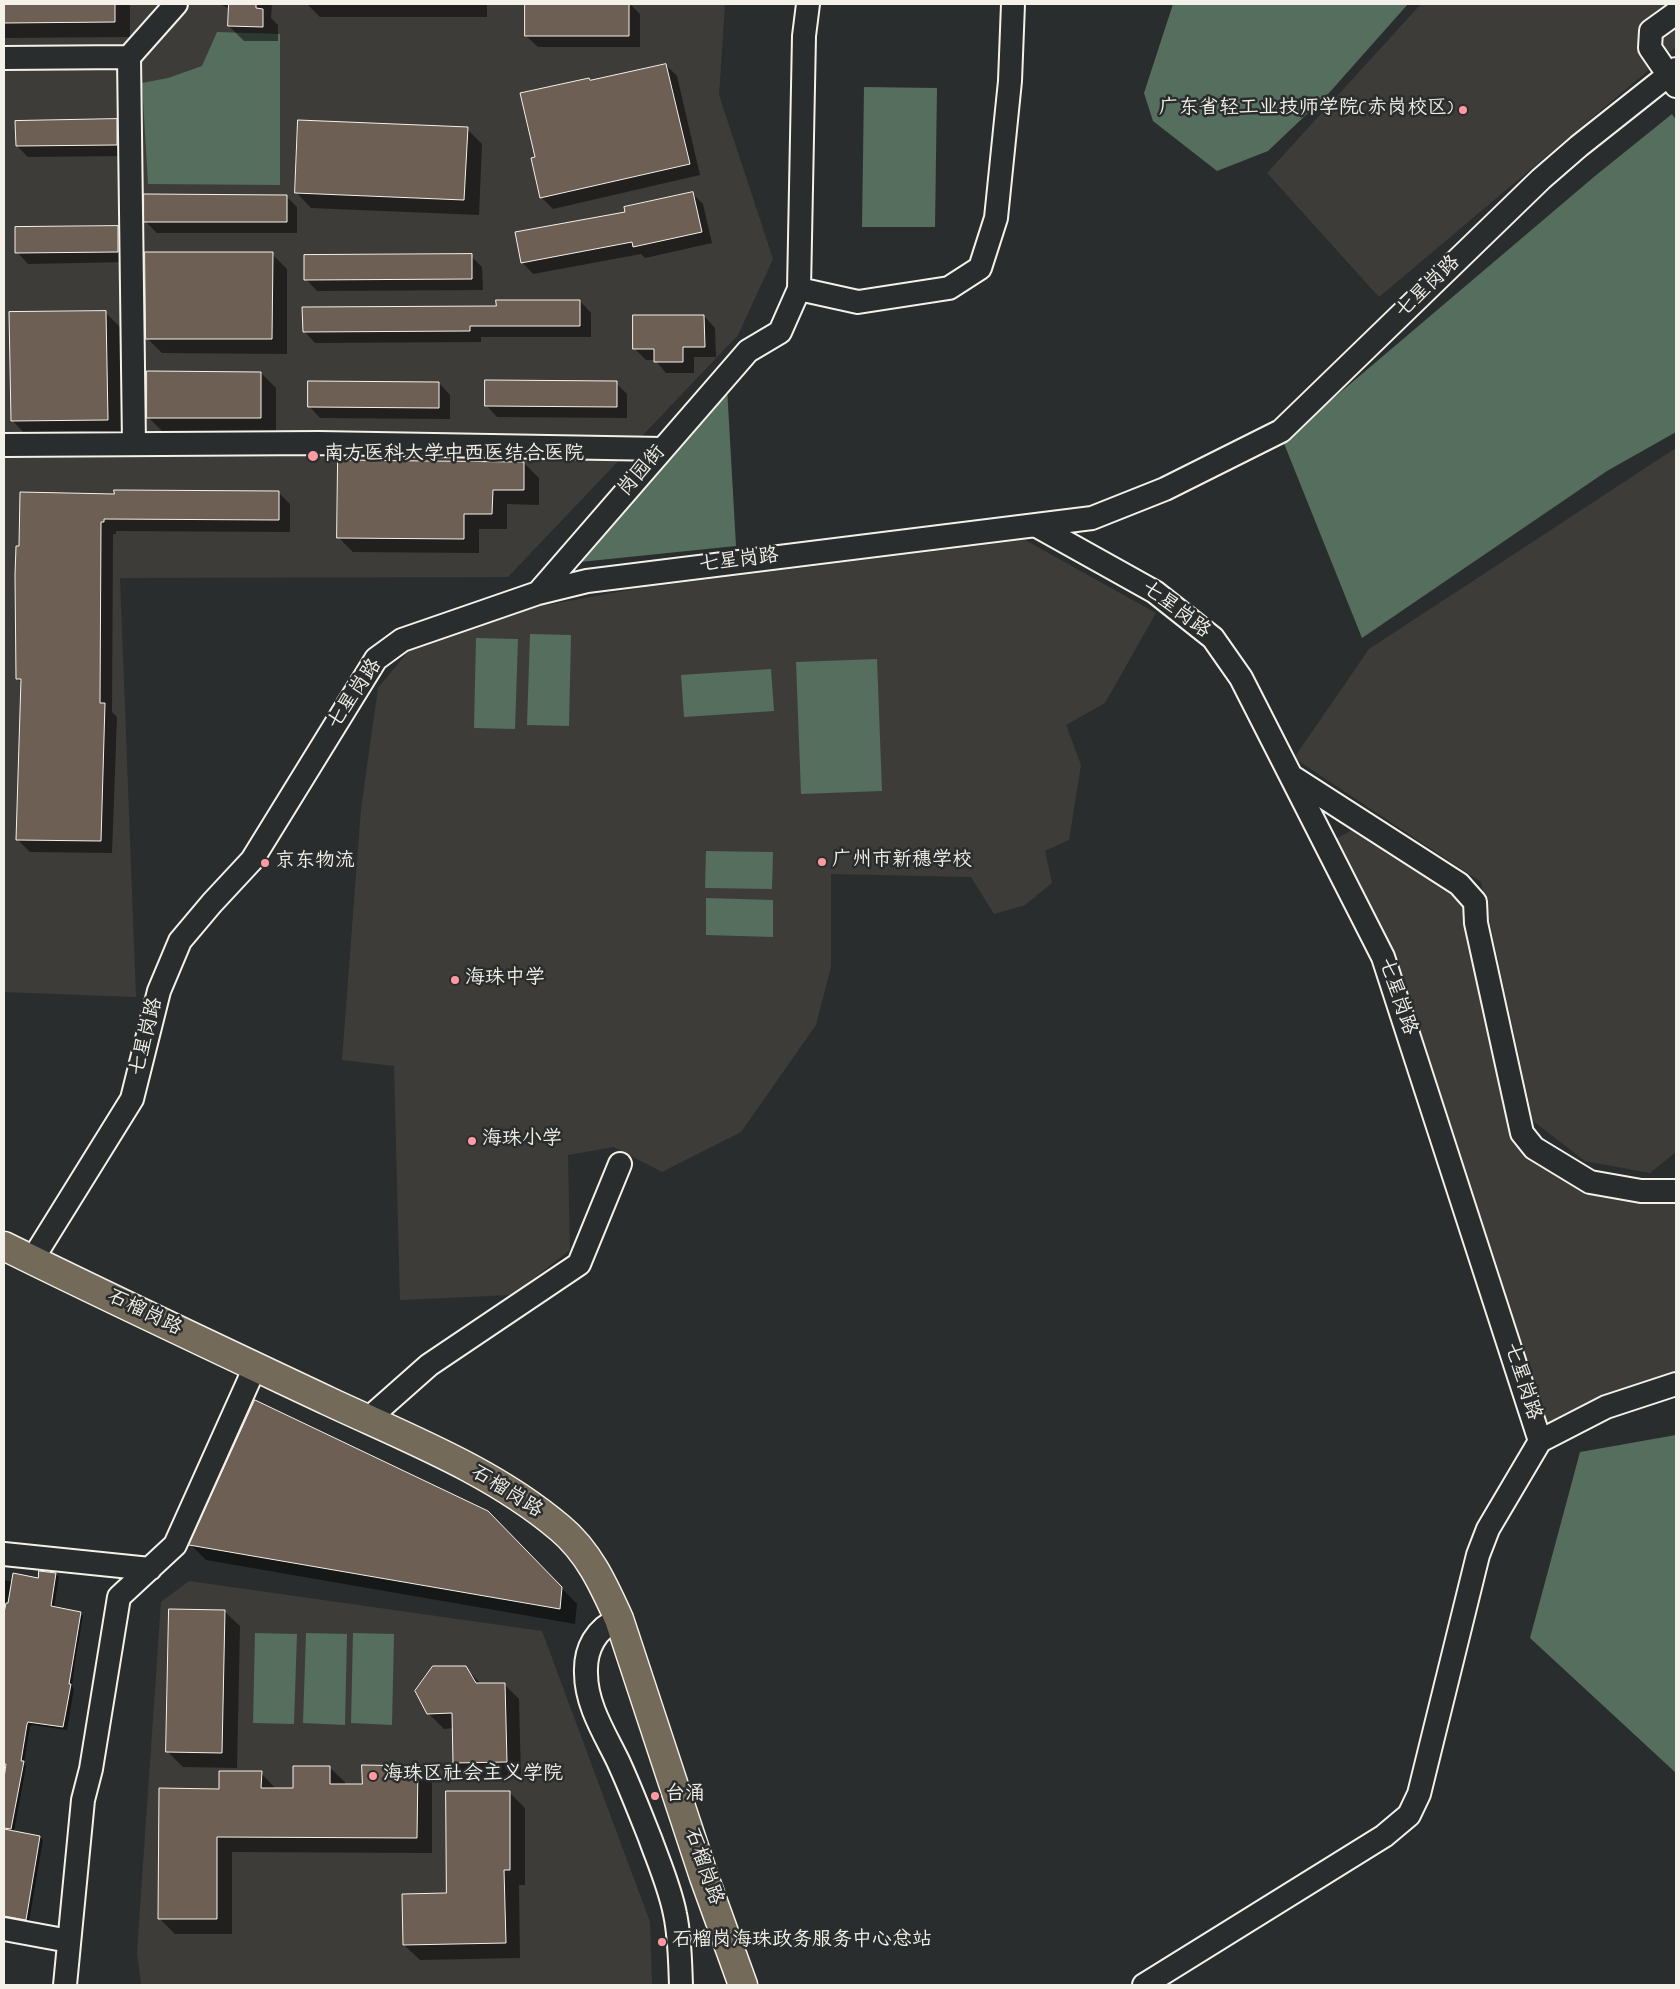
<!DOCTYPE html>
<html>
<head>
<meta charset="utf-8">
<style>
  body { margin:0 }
  #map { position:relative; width:1680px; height:1989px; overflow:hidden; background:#2a2d2e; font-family:"Indie Flower",sans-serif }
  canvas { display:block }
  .frame { position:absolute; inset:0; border:5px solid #f4f1e8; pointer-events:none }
</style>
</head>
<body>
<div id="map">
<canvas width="1680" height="1989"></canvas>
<div class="frame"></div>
</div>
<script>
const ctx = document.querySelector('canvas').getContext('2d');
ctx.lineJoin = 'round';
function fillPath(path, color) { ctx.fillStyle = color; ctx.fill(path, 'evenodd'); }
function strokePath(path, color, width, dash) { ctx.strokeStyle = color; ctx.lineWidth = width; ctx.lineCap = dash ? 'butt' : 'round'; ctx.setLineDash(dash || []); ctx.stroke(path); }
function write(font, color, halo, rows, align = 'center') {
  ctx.font = font + ' "Indie Flower","LXGW WenKai TC",sans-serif'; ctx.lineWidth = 5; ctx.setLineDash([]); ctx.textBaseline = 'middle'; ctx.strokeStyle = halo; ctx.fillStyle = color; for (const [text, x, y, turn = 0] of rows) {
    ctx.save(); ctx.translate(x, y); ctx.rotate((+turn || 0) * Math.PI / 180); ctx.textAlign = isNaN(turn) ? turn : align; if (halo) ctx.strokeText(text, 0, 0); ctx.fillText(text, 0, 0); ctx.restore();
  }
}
const built = new Path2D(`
  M 4,4 L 725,4 L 719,95 L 773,259 L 738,335 L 508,577 L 120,578 L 136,997 L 4,992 Z
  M 1421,4 L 1676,4 L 1676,47 L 1379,297 L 1267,173 Z
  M 1676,448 L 1676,1152 L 1650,1173 L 1585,1161 L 1533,1121 L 1481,882 L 1294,758 L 1369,649 Z
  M 1025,540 L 1156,613 L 1105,703 L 1066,725 L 1081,765 L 1069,840 L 1045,851 L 1052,883 L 1025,905 L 994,914 L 971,877 L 831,874 L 831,967 L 816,1025 L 741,1132 L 662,1172 L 614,1147 L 568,1155 L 570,1250 L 512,1295 L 400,1300 L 394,1066 L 342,1060 L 361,809 L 378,688 L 411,648 L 519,610 L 640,588 Z
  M 1356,828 L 1449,882 L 1466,905 L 1517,1137 L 1538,1164 L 1637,1199 L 1676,1197 L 1676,1376 L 1543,1433 L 1332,841 Z
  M 189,1581 L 542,1631 L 650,1922 L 652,1985 L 141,1985 L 137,1952 L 161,1602 Z`);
const green = new Path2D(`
  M 1173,4 L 1408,4 L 1329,93 L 1268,151 L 1217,171 L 1153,121 L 1144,93 Z
  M 217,32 L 280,34 L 280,185 L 148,184 L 142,83 L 168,78 L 202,66 Z
  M 864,87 L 937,88 L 935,227 L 862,227 Z
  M 1672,114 L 1676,120 L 1676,432 L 1607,471 L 1362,638 L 1283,441 L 1595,176 Z
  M 727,387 L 736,546 L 580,562 Z
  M 530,634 L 571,635 L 569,726 L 527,725 Z
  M 476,638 L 518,639 L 515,729 L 474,728 Z
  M 877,659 L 882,791 L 801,794 L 796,662 Z
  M 771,669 L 774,711 L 684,717 L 681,675 Z
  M 706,851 L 773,852 L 772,889 L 705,888 Z
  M 706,898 L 773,900 L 773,937 L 706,935 Z
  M 1676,1435 L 1676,1773 L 1530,1638 L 1580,1452 Z
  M 255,1633 L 297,1634 L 294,1724 L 253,1723 Z
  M 306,1633 L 347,1634 L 345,1725 L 303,1723 Z
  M 353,1633 L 394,1634 L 392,1725 L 351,1723 Z`);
const shadow = new Path2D(`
  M 4,4 L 130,4 L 130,37 L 4,38 Z
  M 219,4 L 272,4 L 271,18 L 278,25 L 278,41 L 244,41 L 229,26 L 230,9 Z
  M 307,4 L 487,4 L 487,17 L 320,17 Z
  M 526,4 L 630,4 L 640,14 L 640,47 L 538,47 L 526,36 Z
  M 666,65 L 677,76 L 700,175 L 553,209 L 541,197 L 536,158 Z
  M 116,121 L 128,132 L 128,156 L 28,157 L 17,146 Z
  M 467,129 L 482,144 L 479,215 L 311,208 L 296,192 Z
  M 692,193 L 703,204 L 712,243 L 645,258 L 641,254 L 533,274 L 522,262 L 626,213 Z
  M 286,196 L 297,207 L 297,233 L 157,233 L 146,222 Z
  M 117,227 L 128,238 L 129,262 L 28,264 L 17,252 Z
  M 272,254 L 287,269 L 287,354 L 162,353 L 147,338 Z
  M 471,256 L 482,267 L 483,290 L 317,291 L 306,279 Z
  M 580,301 L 591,313 L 591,337 L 481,337 L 481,342 L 315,343 L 304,331 Z
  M 106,313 L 121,328 L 122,435 L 27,436 L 12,420 Z
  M 704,316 L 715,328 L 716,357 L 694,357 L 694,373 L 666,373 L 655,360 L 646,360 L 635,349 Z
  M 261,373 L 276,388 L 276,433 L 163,432 L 148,417 Z
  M 439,383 L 450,395 L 450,419 L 320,418 L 309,406 Z
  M 616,383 L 627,394 L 627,418 L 497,417 L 486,405 Z
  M 524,463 L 539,478 L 539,505 L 507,504 L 507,529 L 479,529 L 479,553 L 353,552 L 338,537 Z
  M 278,492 L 290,504 L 290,532 L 116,531 L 116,534 L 113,534 L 112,712 L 117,717 L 112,853 L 30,852 L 17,839 L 23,684 L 17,679 L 115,495 Z
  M 503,1528 L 577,1604 L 575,1624 L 206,1560 L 191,1545 Z
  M 56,1574 L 59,1577 L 54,1608 L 80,1613 L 83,1616 L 75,1663 L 72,1686 L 74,1689 L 67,1730 L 32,1725 L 30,1727 L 24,1763 L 26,1766 L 14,1832 L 39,1837 L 43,1840 L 29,1922 L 4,1919 L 4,1580 L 12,1582 L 39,1579 Z
  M 224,1611 L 240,1626 L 237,1768 L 183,1767 L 168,1752 Z
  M 465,1667 L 482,1685 L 504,1684 L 519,1699 L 521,1777 L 470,1778 L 454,1763 L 454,1728 L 444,1729 L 428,1713 Z
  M 329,1767 L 345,1782 L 345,1786 L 363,1786 L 417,1767 L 432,1782 L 432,1853 L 232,1852 L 232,1934 L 175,1934 L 160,1919 L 220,1790 L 261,1773 L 276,1789 L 294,1789 Z
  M 510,1793 L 525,1808 L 525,1885 L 519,1885 L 520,1958 L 420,1960 L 404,1945 L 447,1894 Z`);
const building = new Path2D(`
  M 4,4 L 115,4 L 115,22 L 4,23 Z
  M 229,4 L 256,4 L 256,8 L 263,9 L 263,27 L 228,26 Z
  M 525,4 L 629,4 L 629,36 L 525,36 Z
  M 666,64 L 690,164 L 540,198 L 531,158 L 535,157 L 520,93 L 589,78 L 590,80 Z
  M 117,119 L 117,145 L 16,146 L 15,121 Z
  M 298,120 L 468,127 L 464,200 L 295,193 Z
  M 693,192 L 702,232 L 633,247 L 632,242 L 521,263 L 515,232 L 625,212 L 624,207 Z
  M 144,194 L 287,195 L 287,222 L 144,222 Z
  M 118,226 L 118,252 L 15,253 L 15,227 Z
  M 145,252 L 273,252 L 272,339 L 146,339 Z
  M 472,254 L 472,279 L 304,280 L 304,255 Z
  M 496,300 L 580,300 L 580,326 L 470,326 L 470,331 L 303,332 L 302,307 L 496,306 Z
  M 106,311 L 108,420 L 11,421 L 9,312 Z
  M 633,315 L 704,315 L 705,347 L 683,347 L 683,362 L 654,362 L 654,349 L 633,349 Z
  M 147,371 L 261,372 L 261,418 L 147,418 Z
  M 485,380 L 617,381 L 617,407 L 485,406 Z
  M 308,381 L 439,382 L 439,408 L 308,407 Z
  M 338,460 L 524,462 L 524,490 L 493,490 L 492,514 L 464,514 L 464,539 L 337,538 Z
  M 114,490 L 279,491 L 279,520 L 104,519 L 104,522 L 101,522 L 100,703 L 105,703 L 101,841 L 16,840 L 21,679 L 16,679 L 15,575 L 16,546 L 19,546 L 20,492 L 114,494 Z
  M 255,1400 L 488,1511 L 562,1587 L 560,1609 L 189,1545 Z
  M 39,1571 L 56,1573 L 51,1606 L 81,1612 L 69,1684 L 71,1684 L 63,1727 L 28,1722 L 27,1724 L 21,1761 L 24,1761 L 11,1829 L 4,1828 L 4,1778 L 6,1764 L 4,1764 L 4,1613 L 6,1603 L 8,1603 L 13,1573 L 38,1578 Z
  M 169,1609 L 225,1610 L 222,1753 L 166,1752 Z
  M 433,1666 L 466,1666 L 476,1683 L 505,1683 L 507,1762 L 453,1763 L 452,1713 L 427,1714 L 415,1691 Z
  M 362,1765 L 418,1766 L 417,1838 L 217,1837 L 217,1919 L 158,1919 L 159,1788 L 219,1789 L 219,1771 L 262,1771 L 261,1788 L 293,1788 L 293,1766 L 330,1766 L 330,1784 L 362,1784 Z
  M 446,1791 L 510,1791 L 510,1870 L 504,1870 L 506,1943 L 403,1945 L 402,1894 L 446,1893 Z
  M 4,1829 L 40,1836 L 26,1920 L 4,1916 Z`);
const minor = new Path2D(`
  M 1676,13 L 1651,31 L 1650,48 L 1676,86
  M 129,57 L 134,444
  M 4,58 L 129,57 L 176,4
  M 799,289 L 858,302 L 949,288 L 980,268 L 996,218 L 1010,81 L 1013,4
  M 4,445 L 319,443 L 663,449
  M 1035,525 L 1155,592 L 1213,638 L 1241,678 L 1383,957 L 1540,1441 L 1606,1407 L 1676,1384
  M 538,593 L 748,351 L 780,332 L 799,289 L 804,36 L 808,4
  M 1291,776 L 1459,884 L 1475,902 L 1476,923 L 1522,1133 L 1534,1148 L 1590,1182 L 1641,1191 L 1676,1191
  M 32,1260 L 132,1099 L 159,991 L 180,941 L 212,903 L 252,860 L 376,659 L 402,640 L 538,593 L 587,581 L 1092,518 L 1165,489 L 1281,431 L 1541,179 L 1579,146 L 1676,69
  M 368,1419 L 429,1365 L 579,1264 L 620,1164
  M 4,1554 L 150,1569
  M 619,1619 C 596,1628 585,1649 586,1673 C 586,1705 605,1734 618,1761 C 630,1787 640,1813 650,1838 C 659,1863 670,1888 675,1914 C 680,1937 680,1961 681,1985
  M 4,1929 L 69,1941
  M 65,1985 L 83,1800 L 91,1769 L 119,1597 L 175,1545 L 255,1367
  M 1144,1985 L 1384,1836 L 1409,1815 L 1419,1794 L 1478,1555 L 1488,1529 L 1540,1441`);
const major = new Path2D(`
  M 4,1246 C 111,1299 220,1350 328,1401 C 407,1438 493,1471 560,1528 C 589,1552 604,1586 619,1619 L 704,1877 L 743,1985`);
const markers = [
  [1463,110,5,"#ff9aa2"],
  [313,456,6,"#ff9aa2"],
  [822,862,5,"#ff9aa2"],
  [265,863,5,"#ff9aa2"],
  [455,980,5,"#ff9aa2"],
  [472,1141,5,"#ff9aa2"],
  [373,1776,5,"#ff9aa2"],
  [655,1796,5,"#ff9aa2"],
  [662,1942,5,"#ff9aa2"]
];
const poiNames = [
  ["广东省轻工业技师学院(赤岗校区)",1453,110,"right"],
  ["南方医科大学中西医结合医院",324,456],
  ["广州市新穗学校",832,862],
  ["京东物流",275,863],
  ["海珠中学",465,980],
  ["海珠小学",482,1141],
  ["海珠区社会主义学院",383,1776],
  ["台涌",665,1796],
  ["石榴岗海珠政务服务中心总站",672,1942]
];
const streetNames = [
  ["七星岗路",1429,288,-44],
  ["岗园街",643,472,-49],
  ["七星岗路",739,562,-7],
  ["七星岗路",1175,611,37],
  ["七星岗路",356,695,-56],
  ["七星岗路",1396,997,71],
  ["七星岗路",148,1037,-76],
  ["石榴岗路",144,1314,26],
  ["七星岗路",1521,1382,72],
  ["石榴岗路",506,1493,32],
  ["石榴岗路",702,1867,71]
];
fillPath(built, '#3e3c39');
fillPath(green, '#556e5d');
fillPath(shadow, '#0007');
fillPath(building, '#6d5f54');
strokePath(building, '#f4f1e8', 1);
strokePath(minor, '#f4f1e8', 26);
strokePath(major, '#f4f1e8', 31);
strokePath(minor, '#2a2d2e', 22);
strokePath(major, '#746a5a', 28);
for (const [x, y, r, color] of markers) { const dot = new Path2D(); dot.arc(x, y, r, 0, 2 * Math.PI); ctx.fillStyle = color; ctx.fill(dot); strokePath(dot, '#2a2d2e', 2); }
write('20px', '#f4f1e8', '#2a2d2e', poiNames, 'left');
write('20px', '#f4f1e8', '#2a2d2e', streetNames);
</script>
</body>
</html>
